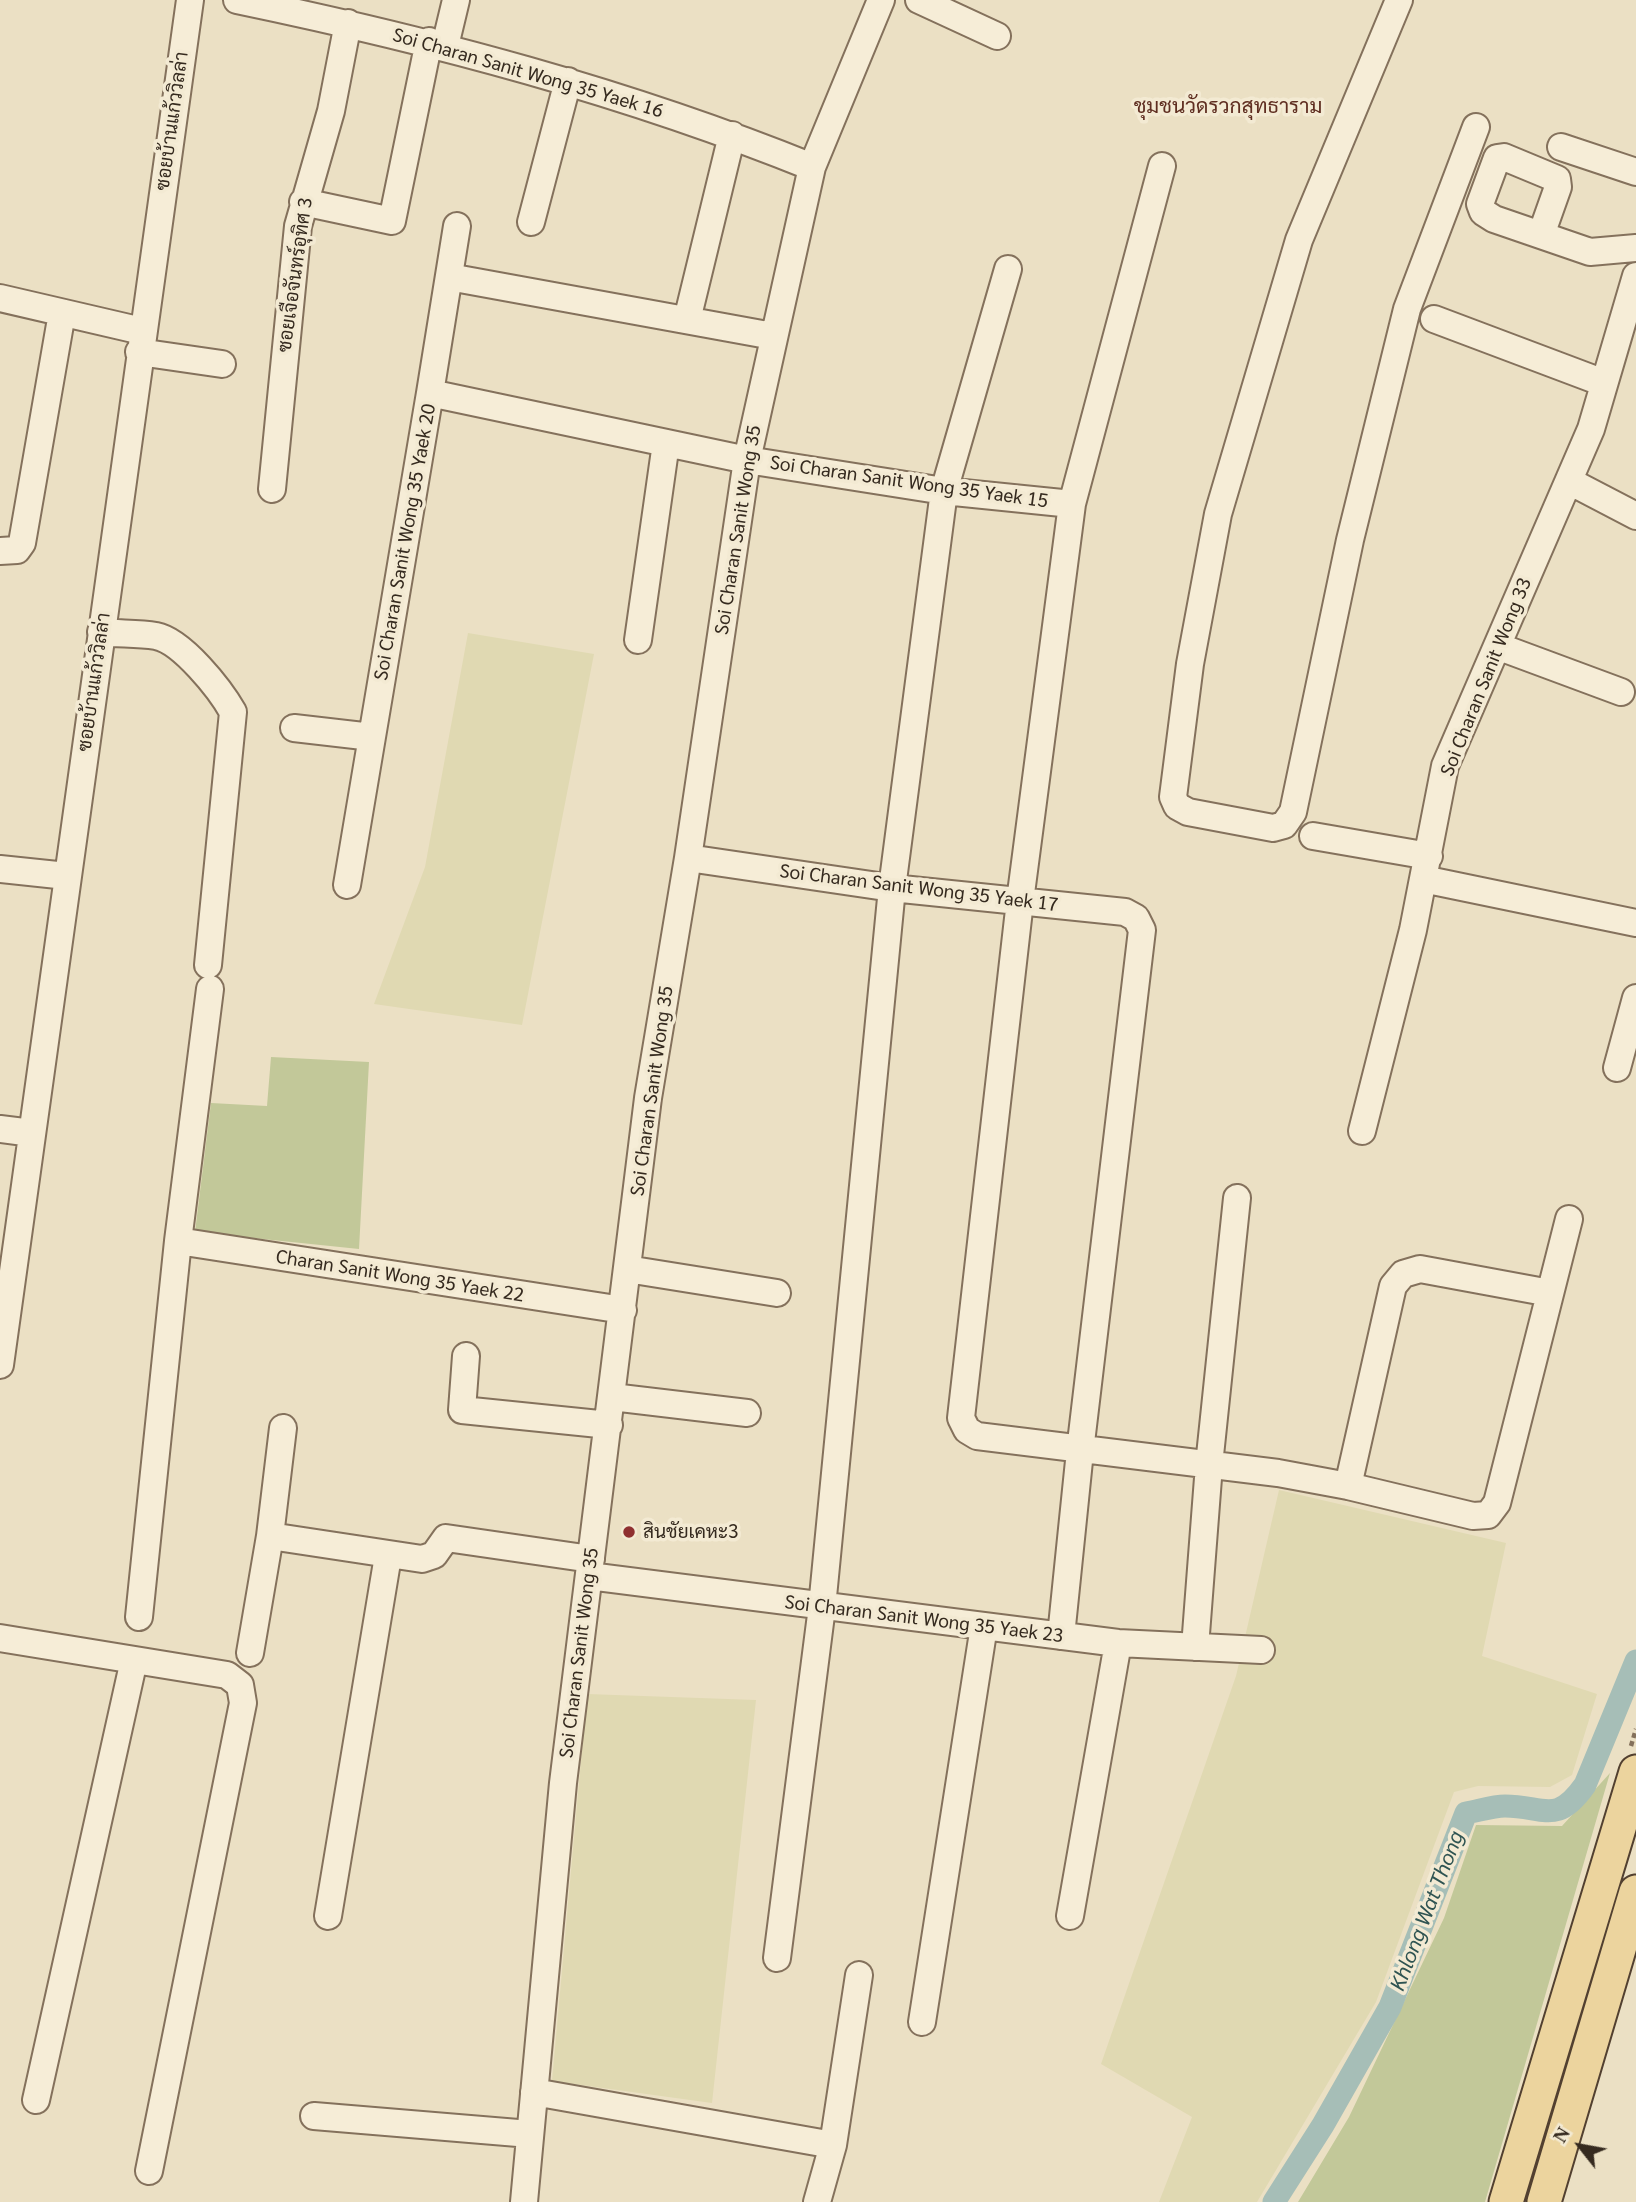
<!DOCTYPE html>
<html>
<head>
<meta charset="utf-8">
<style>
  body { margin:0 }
  #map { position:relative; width:1636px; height:2202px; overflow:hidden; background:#ebe0c4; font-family:Georgia,serif }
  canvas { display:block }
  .north { position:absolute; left:1545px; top:2111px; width:70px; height:70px; -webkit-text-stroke:5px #f3ead3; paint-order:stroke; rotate:301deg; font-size:19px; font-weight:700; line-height:28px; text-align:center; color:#352a1f }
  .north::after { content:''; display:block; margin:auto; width:24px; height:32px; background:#352a1f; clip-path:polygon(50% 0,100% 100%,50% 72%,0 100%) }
</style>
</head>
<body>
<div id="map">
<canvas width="1636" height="2202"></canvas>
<div class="north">N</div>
</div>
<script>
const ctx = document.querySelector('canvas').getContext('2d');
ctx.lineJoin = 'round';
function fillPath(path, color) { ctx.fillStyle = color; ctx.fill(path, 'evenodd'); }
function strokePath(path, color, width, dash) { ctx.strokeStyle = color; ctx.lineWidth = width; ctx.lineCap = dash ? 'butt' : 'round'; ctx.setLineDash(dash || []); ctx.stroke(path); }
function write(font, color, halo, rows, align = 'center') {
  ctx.font = font + ' Georgia,Sarabun,serif'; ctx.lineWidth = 7; ctx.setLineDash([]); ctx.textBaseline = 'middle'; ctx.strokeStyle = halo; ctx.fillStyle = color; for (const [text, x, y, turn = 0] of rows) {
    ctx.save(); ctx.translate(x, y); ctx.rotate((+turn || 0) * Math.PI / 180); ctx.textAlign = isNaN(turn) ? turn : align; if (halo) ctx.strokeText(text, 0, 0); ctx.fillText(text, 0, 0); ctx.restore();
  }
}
const farmland = new Path2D(`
  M 468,633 L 594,654 L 522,1025 L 374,1004 L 425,867 Z
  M 1279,1490 L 1506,1543 L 1482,1656 L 1597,1694 L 1572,1775 L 1550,1787 L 1478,1786 L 1454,1792 L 1376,2002 L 1257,2202 L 1159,2202 L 1192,2117 L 1101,2064 L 1236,1676 Z
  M 587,1694 L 756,1700 L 712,2103 L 552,2081 Z`);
const green = new Path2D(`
  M 271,1057 L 369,1062 L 359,1249 L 195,1232 L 211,1103 L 267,1106 Z
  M 1610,1773 L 1485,2202 L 1298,2202 L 1349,2117 L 1444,1918 L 1476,1825 L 1562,1826 Z`);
const canal = new Path2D(`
  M 1274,2202 L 1323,2125 L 1390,2007 L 1466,1813 C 1478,1811 1493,1806 1505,1806 C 1544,1806 1556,1826 1585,1785 L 1636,1661`);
const path = new Path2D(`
  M 1631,1746 L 1636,1729`);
const minor = new Path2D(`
  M 237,0 C 434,41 626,92 812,167
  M 919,0 L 997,36
  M 1399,0 L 1299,240 L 1218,514 L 1190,664 L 1173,797 L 1177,806 L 1188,812 L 1273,828 L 1284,825 L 1293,812 L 1350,540 L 1407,309 L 1476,127
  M 445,46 L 456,0
  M 1561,147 L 1636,172
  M 1162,166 L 1072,504 L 1020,901 L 961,1418 L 967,1430 L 977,1436 L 1278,1473 L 1348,1486 L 1473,1516 L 1488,1515 L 1497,1503 L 1569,1219
  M 303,202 L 392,221 L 429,41
  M 531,222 L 568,81
  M 1541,235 L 1558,187 L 1557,179 L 1504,157 L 1497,158 L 1480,204 L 1483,212 L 1494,219 L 1590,252 L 1636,248
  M 449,277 L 773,336
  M 0,298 L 142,331
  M 1434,319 L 1604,383
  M 687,320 L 732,135
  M 139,352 L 222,364
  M 430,393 L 457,226
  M 1569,481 L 1636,516
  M 272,489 L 298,226 L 331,111 L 348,23
  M 0,551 L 17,550 L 22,543 L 62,313
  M 101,632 C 119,634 138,633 156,636 C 182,641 220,689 233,712 L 208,965
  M 638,640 L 666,443
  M 1497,646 L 1621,692
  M 294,728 L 372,737
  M 1313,836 L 1429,856
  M 688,858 L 892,888 L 1125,912 L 1136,918 L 1142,930 L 1080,1451 L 1061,1636
  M 0,869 L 67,876
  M 1423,879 L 1636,923
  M 347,885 L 430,393 L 747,460 L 944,491 L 1072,504
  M 1617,1068 L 1636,998
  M 0,1129 L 32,1133
  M 1362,1131 L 1413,930 L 1445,766 L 1591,429 L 1636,276
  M 178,1241 L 623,1310
  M 627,1269 L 777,1293
  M 466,1356 L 462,1410 L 609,1425
  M 0,1365 L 190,0
  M 612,1397 L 747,1413
  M 1348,1486 L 1393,1286 L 1403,1274 L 1420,1269 L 1550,1293
  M 270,1536 L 422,1559 L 434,1555 L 446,1538 L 591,1559
  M 589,1576 L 1118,1643 L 1261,1650
  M 139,1617 L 178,1241 L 210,989
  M 0,1638 L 227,1675 L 240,1685 L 243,1703 L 149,2171
  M 1195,1647 L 1209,1465 L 1237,1198
  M 250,1653 L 270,1536 L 283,1428
  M 328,1916 L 388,1556
  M 1070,1916 L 1118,1643
  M 777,1958 L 822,1607 L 892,888 L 944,491 L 1008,269
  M 922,2022 L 984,1626
  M 534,2092 L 833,2145 L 817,2202
  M 36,2100 L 134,1660
  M 314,2116 L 530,2134
  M 833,2145 L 859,1975
  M 524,2202 L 563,1783 L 648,1098 L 688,858 L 747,460 L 812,167 L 881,0`);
const major = new Path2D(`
  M 1506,2202 L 1636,1772
  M 1544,2202 L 1636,1892`);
const markers = [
  [629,1532,7,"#8f3030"]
];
const streetNames = [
  ["Soi Charan Sanit Wong 35 Yaek 16",528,73,16],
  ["ซอยบ้านแก้ววิลล่า",172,121,-82],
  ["ซอยเจือจันทร์อุทิศ 3",295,275,-82],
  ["Soi Charan Sanit Wong 35 Yaek 15",909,482,8],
  ["Soi Charan Sanit Wong 35",738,530,-81],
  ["Soi Charan Sanit Wong 35 Yaek 20",405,542,-80],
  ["Soi Charan Sanit Wong 33",1486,677,-68],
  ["ซอยบ้านแก้ววิลล่า",94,682,-82],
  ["Soi Charan Sanit Wong 35 Yaek 17",919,888,7],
  ["Soi Charan Sanit Wong 35",652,1091,-82],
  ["Charan Sanit Wong 35 Yaek 22",400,1276,9],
  ["Soi Charan Sanit Wong 35 Yaek 23",924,1619,7],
  ["Soi Charan Sanit Wong 35",579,1653,-83]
];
const poiNames = [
  ["สินชัยเคหะ3",643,1532]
];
const neighbourhoodNames = [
  ["ชุมชนวัดรวกสุทธาราม",1228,106]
];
const waterNames = [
  ["Khlong Wat Thong",1427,1911,-69]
];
fillPath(farmland, '#e0d9b2');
fillPath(green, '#c2c899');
strokePath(canal, '#a6beb7', 23);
strokePath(minor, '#84715c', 30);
strokePath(major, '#524030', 37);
strokePath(path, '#84715c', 4.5, [5, 3.5]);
strokePath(minor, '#f6edd7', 26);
strokePath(major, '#ecd49e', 33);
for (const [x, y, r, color] of markers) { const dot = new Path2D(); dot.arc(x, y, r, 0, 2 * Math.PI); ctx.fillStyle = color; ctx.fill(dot); strokePath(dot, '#f3ead3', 2.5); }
write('19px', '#352a1f', '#f3ead3', streetNames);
write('19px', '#352a1f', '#f3ead3', poiNames, 'left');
write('21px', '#5f2e21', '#f3ead3', neighbourhoodNames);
write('italic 21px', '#2f5452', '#f3ead3', waterNames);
</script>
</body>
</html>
